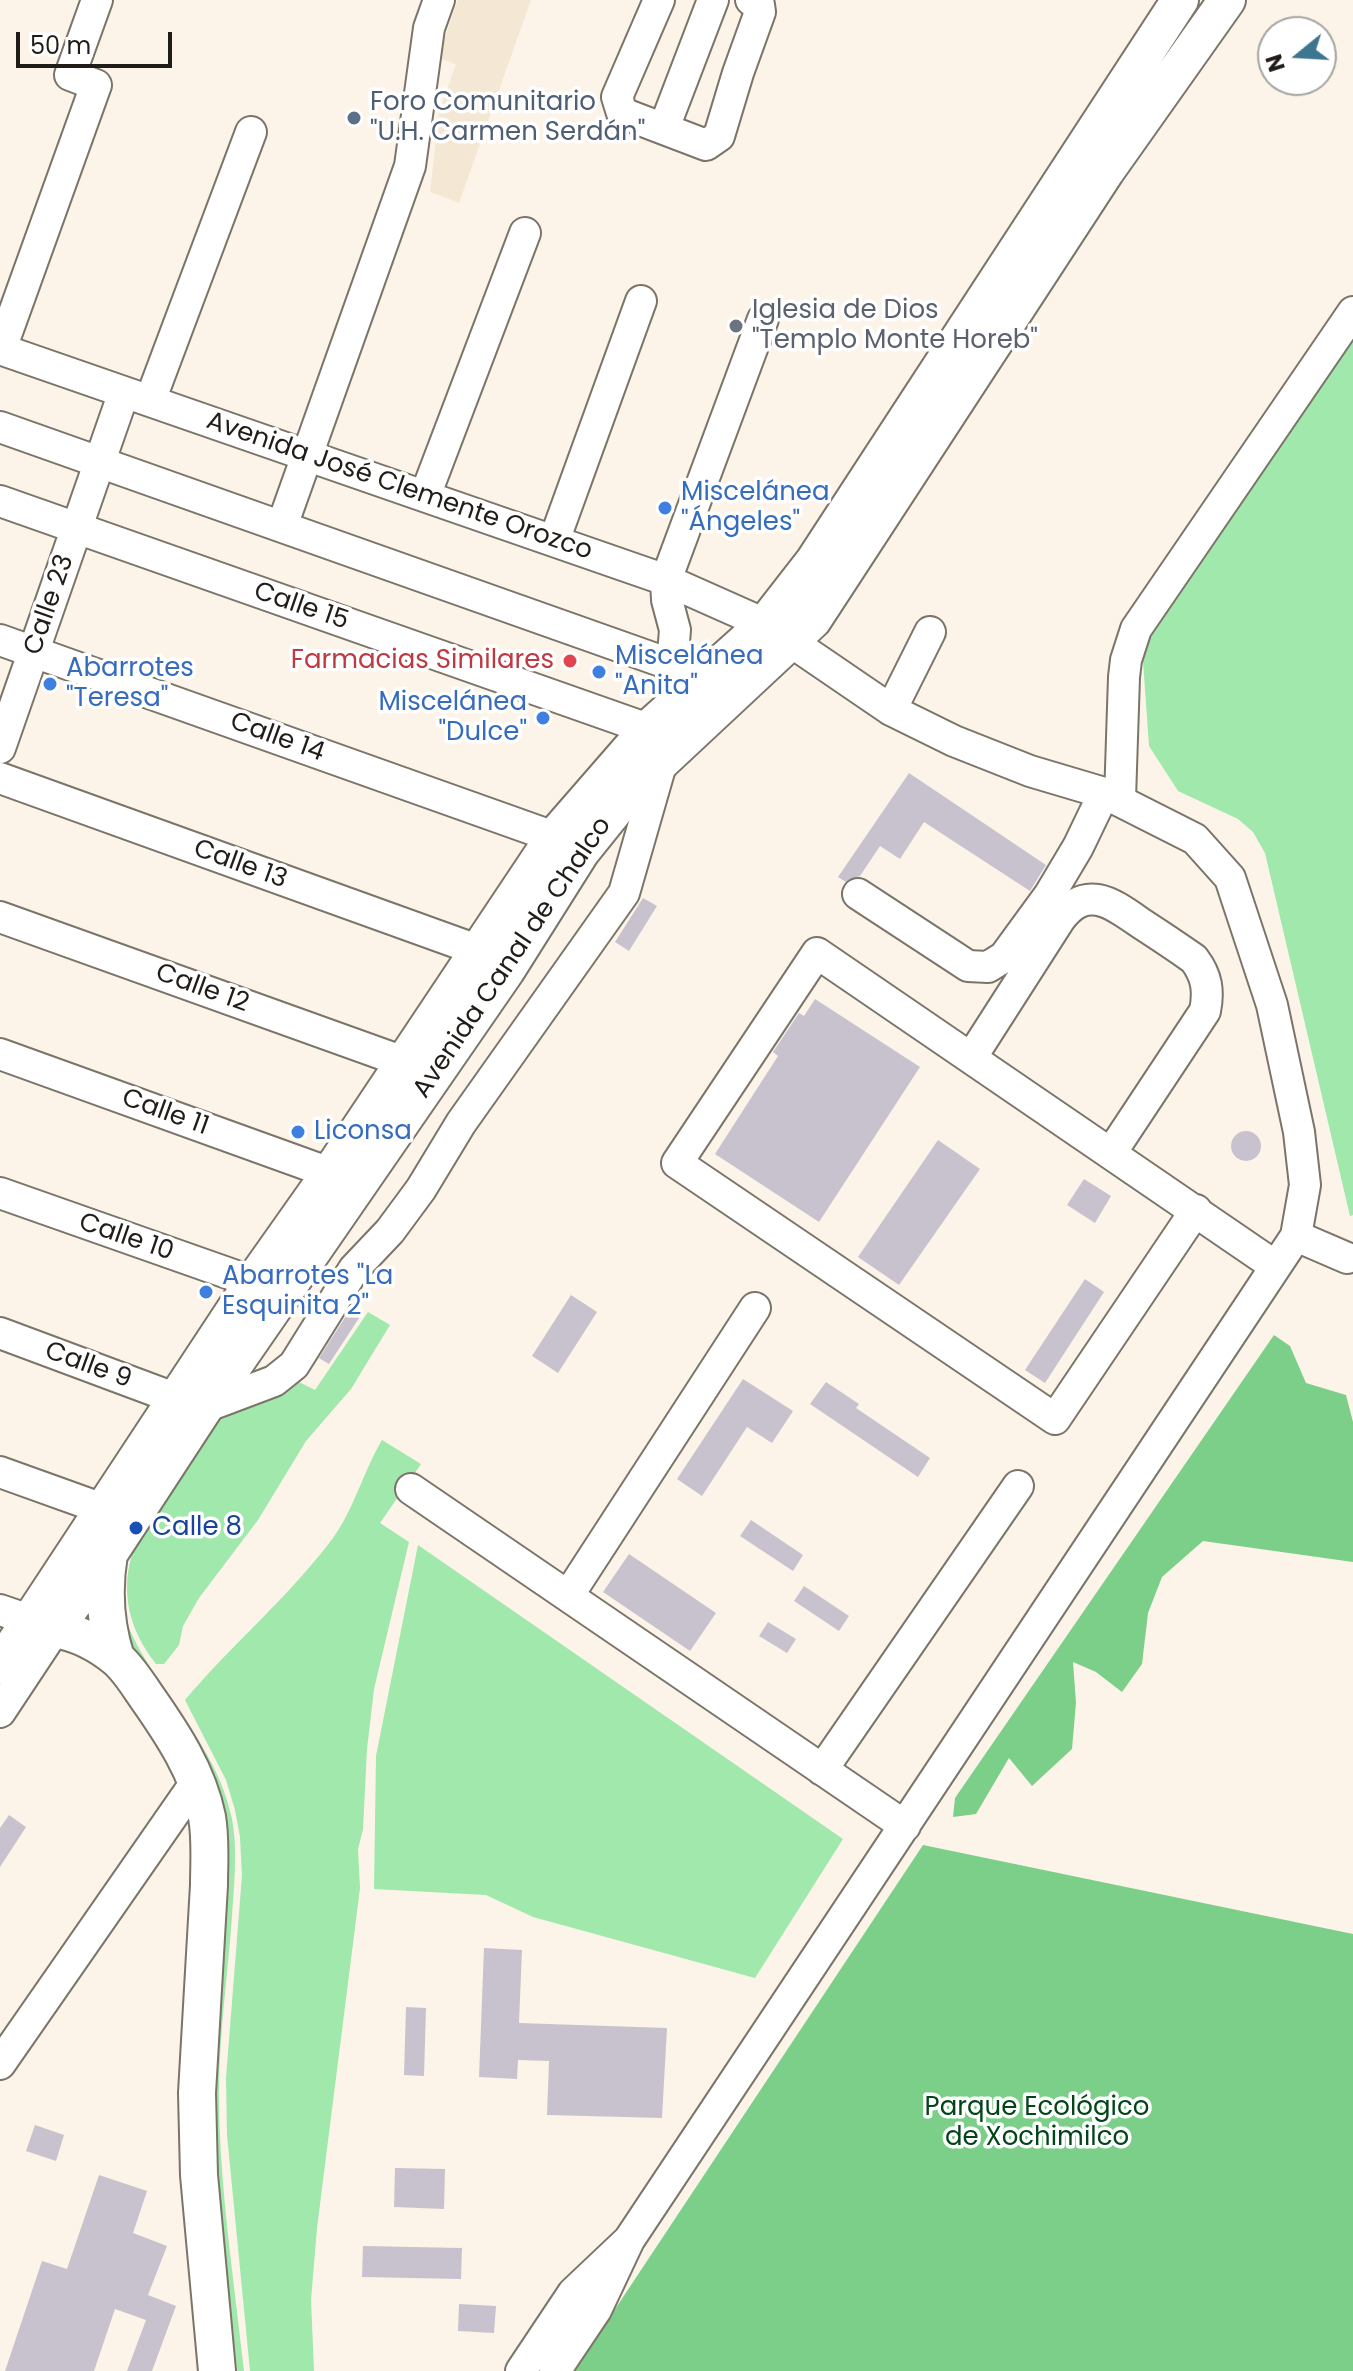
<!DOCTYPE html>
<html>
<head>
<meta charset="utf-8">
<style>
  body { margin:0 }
  #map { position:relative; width:1353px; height:2371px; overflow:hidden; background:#fcf4e8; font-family:Poppins,sans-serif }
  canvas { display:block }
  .north { position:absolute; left:1257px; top:16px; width:80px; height:80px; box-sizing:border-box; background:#fff; border:2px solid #a6a5a3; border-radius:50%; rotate:252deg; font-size:22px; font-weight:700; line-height:32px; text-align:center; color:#201d19 }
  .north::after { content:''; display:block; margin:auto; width:28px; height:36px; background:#3d7690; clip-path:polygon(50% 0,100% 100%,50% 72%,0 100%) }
  .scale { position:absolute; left:16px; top:32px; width:156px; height:36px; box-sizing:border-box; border:4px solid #201d19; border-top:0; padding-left:10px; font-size:24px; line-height:28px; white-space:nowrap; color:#201d19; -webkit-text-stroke:6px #fff; paint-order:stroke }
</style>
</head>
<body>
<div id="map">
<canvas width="1353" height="2371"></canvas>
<div class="north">N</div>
<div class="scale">50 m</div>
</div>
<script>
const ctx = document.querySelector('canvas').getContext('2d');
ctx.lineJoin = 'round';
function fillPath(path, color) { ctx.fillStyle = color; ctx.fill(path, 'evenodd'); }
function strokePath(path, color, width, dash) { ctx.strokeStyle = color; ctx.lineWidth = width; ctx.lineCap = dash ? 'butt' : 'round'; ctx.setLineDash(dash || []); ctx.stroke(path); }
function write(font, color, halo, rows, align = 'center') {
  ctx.font = font + ' Poppins,sans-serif'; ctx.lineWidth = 7; ctx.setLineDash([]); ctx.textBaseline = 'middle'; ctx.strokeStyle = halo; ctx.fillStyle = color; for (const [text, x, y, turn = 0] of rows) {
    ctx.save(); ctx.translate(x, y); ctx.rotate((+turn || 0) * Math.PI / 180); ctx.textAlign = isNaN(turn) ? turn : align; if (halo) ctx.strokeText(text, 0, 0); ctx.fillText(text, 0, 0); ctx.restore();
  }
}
const built = new Path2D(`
  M 458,0 L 531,0 L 459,203 L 430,192 L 439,112 L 456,64 L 438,58 Z`);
const green = new Path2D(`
  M 1353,338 L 1353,1215 L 1350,1216 L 1265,853 L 1253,832 L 1238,819 L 1178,791 L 1149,746 L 1143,661 L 1150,634 Z
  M 368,1312 L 390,1325 L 351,1389 L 306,1441 L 258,1520 L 199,1598 L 183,1626 L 179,1645 L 164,1664 L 156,1664 C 129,1630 119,1591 134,1548 C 141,1525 160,1504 173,1485 C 190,1461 206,1437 223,1413 C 250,1407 278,1402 299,1382 L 315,1390 Z
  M 382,1440 L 421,1464 L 380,1523 L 409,1542 L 374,1689 L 367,1749 L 363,1829 L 358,1849 L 360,1888 L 317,2228 L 311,2300 L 314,2371 L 250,2371 L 227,2135 L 226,2078 L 242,1875 L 240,1837 L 235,1810 L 226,1780 L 185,1700 C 232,1644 289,1597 333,1538 C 355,1507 363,1472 382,1440 Z
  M 418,1545 L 843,1839 L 755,1978 L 533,1917 L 486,1895 L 374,1889 L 376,1756 Z
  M 124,1616 C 151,1688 216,1740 232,1819 C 238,1850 234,1885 232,1916 C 228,1974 219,2034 219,2092 C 219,2185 234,2279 244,2371 L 237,2371 L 212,2144 L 225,1901 L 134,1653 L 125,1638 Z`);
const forest = new Path2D(`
  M 1274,1335 L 1290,1346 L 1306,1383 L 1346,1395 L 1353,1422 L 1353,1562 L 1203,1541 L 1162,1577 L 1148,1613 L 1142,1664 L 1122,1692 L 1096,1672 L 1073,1662 L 1076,1703 L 1072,1749 L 1032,1786 L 1009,1758 L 976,1814 L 953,1817 L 955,1798 Z
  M 923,1845 L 1353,1934 L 1353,2371 L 574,2371 Z`);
const building = new Path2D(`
  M 909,773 L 1046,865 L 1030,891 L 924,822 L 900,859 L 880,846 L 860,876 L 846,882 L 838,877 Z
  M 643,898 L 657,906 L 629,951 L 615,942 Z
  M 815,999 L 920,1067 L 819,1222 L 715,1154 L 778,1056 L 773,1052 L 799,1013 L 804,1016 Z
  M1231 1146a15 15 0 1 1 30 0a15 15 0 1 1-30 0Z
  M 938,1140 L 980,1169 L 899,1285 L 858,1257 Z
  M 1084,1179 L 1111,1196 L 1095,1223 L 1067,1205 Z
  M 1085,1279 L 1104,1292 L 1045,1383 L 1025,1370 Z
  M 571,1295 L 597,1312 L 558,1373 L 532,1356 Z
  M 353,1305 L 363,1312 L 329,1364 L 319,1358 Z
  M 743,1379 L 793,1411 L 772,1443 L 747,1427 L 702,1496 L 677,1479 Z
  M 826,1382 L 859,1404 L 856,1408 L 930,1458 L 918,1477 L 810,1404 Z
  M 751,1520 L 803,1555 L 793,1571 L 740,1536 Z
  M 629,1554 L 716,1613 L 690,1651 L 603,1592 Z
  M 804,1586 L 849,1616 L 839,1631 L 794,1601 Z
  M 768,1622 L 796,1639 L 787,1653 L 759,1636 Z
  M 9,1815 L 26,1827 L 0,1867 L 0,1828 Z
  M 484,1948 L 522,1950 L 519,2023 L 667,2028 L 662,2118 L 547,2115 L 549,2061 L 518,2060 L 517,2079 L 479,2077 Z
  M 406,2007 L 426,2008 L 424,2076 L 404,2075 Z
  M 35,2125 L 64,2135 L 56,2161 L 26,2151 Z
  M 395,2168 L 445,2169 L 444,2209 L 394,2207 Z
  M 99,2175 L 147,2191 L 133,2233 L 167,2246 L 148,2295 L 176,2306 L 152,2371 L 127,2371 L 146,2320 L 115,2309 L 94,2371 L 5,2371 L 42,2261 L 67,2269 Z
  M 363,2246 L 462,2248 L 461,2279 L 362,2277 Z
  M 459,2304 L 496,2306 L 494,2333 L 458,2331 Z`);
const minor = new Path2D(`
  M 659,0 L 617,97 L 622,113 L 706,145 L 719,136 L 738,73 L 760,12 L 759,5 L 751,0
  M 664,128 L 713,0
  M 0,349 L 666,580 L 765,624 L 891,710 L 954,741 L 1030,771 L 1104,793 L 1195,839 L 1230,878 L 1272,1005 L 1299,1132 L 1305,1185 L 1296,1236 L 629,2240
  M 1,349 L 96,85 L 70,75 L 97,0
  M 150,401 L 251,132
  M 0,427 L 661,661 L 689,674 L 701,684
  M 425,496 L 525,233
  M 0,501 L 648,729
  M 282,526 L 410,166 L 429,28 L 439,0
  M 554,541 L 641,301
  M 0,640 L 554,837
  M 672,666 L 675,630 L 667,600 L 666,580 L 763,319
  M 891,710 L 930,632
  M 0,748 L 124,392
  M 0,778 L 480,951
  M 1120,799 L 1124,677 L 1126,660 L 1136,629 L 1353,312
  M 858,894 L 968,966 L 988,967 L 1004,957 L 1050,894 L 1078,847 L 1104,793
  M 0,917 L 404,1062
  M 0,1054 L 330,1173
  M 971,1058 L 1060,919 C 1087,883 1113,904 1142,924 C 1159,935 1177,947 1194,959 C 1207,976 1209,991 1205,1011 L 1111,1153
  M 0,1193 L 253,1282
  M 1196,1210 L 1055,1419 L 677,1163 L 817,953 L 1275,1266
  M 1296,1236 L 1347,1258
  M 0,1333 L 177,1399
  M 205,1407 L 274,1381 L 294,1365 L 354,1269 L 390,1231 L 421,1189 L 461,1123 L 624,893 L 662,761
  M 0,1472 L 103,1509
  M 411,1489 L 905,1826
  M 568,1596 L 755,1308
  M 0,1610 L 55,1629 L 0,1712
  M 822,1770 L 1018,1486
  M 0,2064 L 196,1782
  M 521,2371 L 573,2293 L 629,2240 L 596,2310 L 555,2371`);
const major = new Path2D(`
  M 109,1554 C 103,1590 105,1624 116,1658
  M 0,1666 L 253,1282 L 330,1173 L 554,837 L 648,729 L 765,624 L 814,561 L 1180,0
  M 217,2371 L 199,2175 L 197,2093 L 209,1885 C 209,1863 211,1839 207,1817 C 198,1772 172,1733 146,1696 C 137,1683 128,1668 116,1658 C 98,1643 77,1633 55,1629 L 109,1554 L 205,1407 L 506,971 L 581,852 L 618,806 L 662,761 L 813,620 L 1106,171 L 1227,0`);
const markers = [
  [354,118,8,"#5c6f8a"],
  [736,326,8,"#6b7280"],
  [665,508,8,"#3f7fe0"],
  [570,661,8,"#e0444e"],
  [599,672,8,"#3f7fe0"],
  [50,684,8,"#3f7fe0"],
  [543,718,8,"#3f7fe0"],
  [298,1132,8,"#3f7fe0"],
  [206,1292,8,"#3f7fe0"],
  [136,1528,8,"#1a4fb4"]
];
const serviceNames = [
  ["Foro Comunitario",370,103],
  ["\"U.H. Carmen Serdán\"",370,133]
];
const worshipNames = [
  ["Iglesia de Dios",752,311],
  ["\"Templo Monte Horeb\"",752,341]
];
const streetNames = [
  ["Avenida José Clemente Orozco",399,487,19],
  ["Calle 23",50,605,-71],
  ["Calle 15",301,607,19],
  ["Calle 14",277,738,20],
  ["Calle 13",240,865,20],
  ["Avenida Canal de Chalco",513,958,-56],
  ["Calle 12",202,989,20],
  ["Calle 11",165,1113,20],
  ["Calle 10",126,1238,19],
  ["Calle 9",88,1366,20]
];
const shopNames = [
  ["Miscelánea",681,493],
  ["\"Ángeles\"",681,523],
  ["Miscelánea",615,657],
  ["\"Anita\"",615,687],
  ["Abarrotes",66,669],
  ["\"Teresa\"",66,699],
  ["Miscelánea",527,703,"right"],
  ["\"Dulce\"",527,733,"right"],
  ["Liconsa",314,1132],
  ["Abarrotes \"La",222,1277],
  ["Esquinita 2\"",222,1307]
];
const healthNames = [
  ["Farmacias Similares",554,661]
];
const transitNames = [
  ["Calle 8",152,1528]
];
const parkNames = [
  ["Parque Ecológico",1037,2108],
  ["de Xochimilco",1037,2138]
];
fillPath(built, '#f4e8d5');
fillPath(green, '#a0e8ab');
fillPath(forest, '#7bcf89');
fillPath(building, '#c8c2cf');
strokePath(minor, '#7b7469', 34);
strokePath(major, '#7b7469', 40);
strokePath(minor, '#fff', 30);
strokePath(major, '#fff', 36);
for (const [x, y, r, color] of markers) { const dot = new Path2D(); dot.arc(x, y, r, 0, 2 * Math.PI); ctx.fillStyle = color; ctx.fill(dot); strokePath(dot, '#fff', 3); }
write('26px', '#4e5e75', '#fff', serviceNames, 'left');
write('26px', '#5b616d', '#fff', worshipNames, 'left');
write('26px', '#201d19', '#fff', streetNames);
write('26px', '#366cbe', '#fff', shopNames, 'left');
write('26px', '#be3a42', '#fff', healthNames, 'right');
write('26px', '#164399', '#fff', transitNames, 'left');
write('26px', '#034519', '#fff', parkNames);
</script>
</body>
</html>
